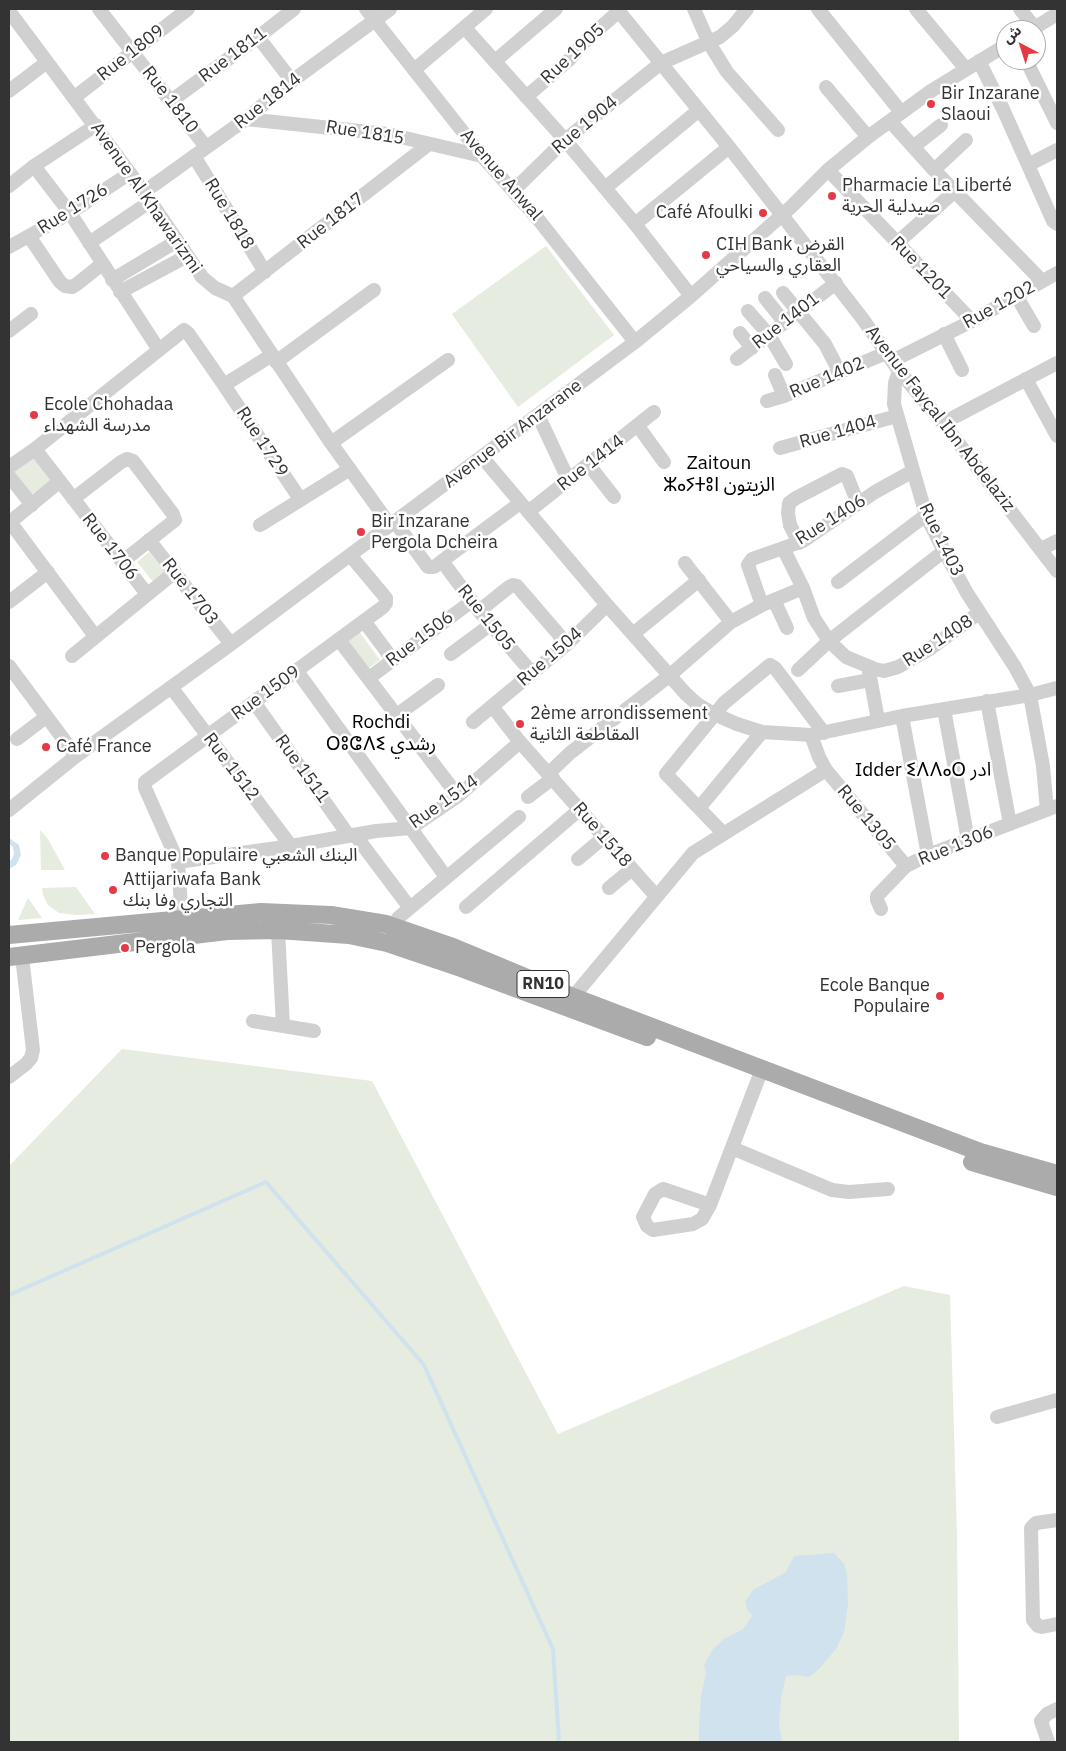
<!DOCTYPE html>
<html>
<head>
<meta charset="utf-8">
<style>
  body { margin:0 }
  #map { position:relative; width:1066px; height:1751px; overflow:hidden; background:#fff; font-family:"IBM Plex Sans","Noto Sans Arabic",sans-serif }
  canvas { display:block }
  .frame { position:absolute; inset:0; border:10px solid #333; pointer-events:none }
  .north { position:absolute; left:996px; top:20px; width:50px; height:50px; box-sizing:border-box; background:#fff; border:1px solid #adadad; border-radius:50%; rotate:320deg; font-size:14px; font-weight:700; line-height:20px; text-align:center; color:#333 }
  .north::after { content:''; display:block; margin:auto; width:18px; height:22px; background:#e63946; clip-path:polygon(50% 0,100% 100%,50% 72%,0 100%) }
</style>
</head>
<body>
<div id="map">
<canvas width="1066" height="1751"></canvas>
<div class="frame"></div>
<div class="north">ش</div>
</div>
<script>
const ctx = document.querySelector('canvas').getContext('2d');
ctx.lineJoin = 'round';
function paint(path, color) {
  ctx.fillStyle = color;
  ctx.fill(path, 'evenodd');
}
function toPath(rows) {
  const path = new Path2D();
  for (const r of rows) {
    path.moveTo(r[0], r[1]);
    for (let i = 2; i < r.length; i += 2) path.lineTo(r[i], r[i + 1]);
  }
  return path;
}
function stroke(path, color, width, dash) {
  ctx.strokeStyle = color;
  ctx.lineWidth = width;
  ctx.lineCap = dash ? 'butt' : 'round';
  ctx.setLineDash(dash || []);
  ctx.stroke(path);
}
function write(font, color, halo, rows, align = 'center') {
  ctx.font = font + ' "IBM Plex Sans","Noto Sans Arabic","Noto Sans Tifinagh",sans-serif';
  ctx.lineWidth = 5;
  ctx.setLineDash([]);
  ctx.textBaseline = 'middle';
  ctx.strokeStyle = halo;
  ctx.fillStyle = color;
  for (const [text, x, y, turn = 0] of rows) {
    ctx.save();
    ctx.translate(x, y);
    ctx.rotate((+turn || 0) * Math.PI / 180);
    ctx.textAlign = isNaN(turn) ? turn : align;
    if (halo) ctx.strokeText(text, 0, 0);
    ctx.fillText(text, 0, 0);
    ctx.restore();
  }
}
paint(toPath([
  [546,246,614,335,518,407,452,314],
  [34,456,51,480,30,496,12,471],
  [149,552,166,573,154,583,137,562],
  [358,630,380,660,366,670,344,641],
  [40,830,48,839,65,870,41,870],
  [76,887,95,914,77,915,59,913,48,905,43,895,42,888],
  [28,898,42,918,18,920],
  [122,1049,372,1081,558,1434,904,1286,950,1295,957,1535,959,1742,9,1742,9,1166]
]), '#e6ecdf');
paint(toPath([
  [9,838,19,845,21,855,16,865,9,869,9,862,12,859,14,854,13,847,9,844],
  [834,1553,844,1564,847,1575,848,1604,844,1632,836,1649,818,1670,809,1677,795,1675,786,1676,781,1698,779,1724,782,1742,699,1742,699,1727,701,1696,706,1674,704,1665,713,1649,724,1639,743,1629,753,1615,748,1611,745,1602,753,1590,786,1572,794,1556]
]), '#cfe2ee');
stroke(toPath([
  [9,1295,266,1182,424,1365,553,1649,559,1742]
]), '#cfe2ee', 4);
stroke(toPath([
  [99,9,206,147],
  [366,9,482,156,538,219,635,342],
  [617,9,729,147,862,318,899,371,943,423,1057,571],
  [694,9,709,43,727,72,778,130],
  [818,9,901,112],
  [916,9,966,69],
  [1020,9,1035,28],
  [9,11,144,192,202,277,215,288,233,296,331,443,390,525],
  [465,28,565,140,635,224,691,296],
  [1031,30,1057,14],
  [258,37,292,81],
  [1026,60,1057,123],
  [495,61,556,9],
  [979,61,1003,109,1053,221,1057,224],
  [414,70,486,9],
  [826,87,868,137],
  [9,91,47,62],
  [75,97,188,9],
  [526,97,570,59,582,44,619,11],
  [171,101,258,37,294,9],
  [246,119,388,134,482,156],
  [890,121,934,170,1042,281],
  [913,147,941,125],
  [194,156,265,272],
  [1028,165,1057,150],
  [34,166,70,213,159,350],
  [828,170,972,321],
  [934,170,966,140],
  [9,186,34,166,96,125],
  [605,188,699,110],
  [513,191,565,140,661,63,720,37,733,26,747,9],
  [144,192,246,119,292,81,390,9],
  [635,224,729,147],
  [29,236,60,282,65,286,72,287,77,284,102,264],
  [89,243,151,201],
  [897,243,955,191],
  [9,247,70,213,130,173],
  [112,280,177,241],
  [120,292,187,256],
  [783,293,825,344,840,373],
  [233,296,429,144],
  [1017,297,1034,326],
  [765,298,785,323],
  [748,311,769,335,786,364],
  [9,331,31,314],
  [740,333,752,348],
  [944,334,962,370],
  [737,359,836,283],
  [892,361,972,321,1057,273],
  [276,362,374,290],
  [899,371,895,383,894,404,926,515,944,551,967,593,1015,667,1030,695,1043,766,1047,810],
  [775,375,784,396],
  [1026,379,1057,436],
  [224,385,272,355],
  [767,401,784,396,886,353],
  [538,415,569,481],
  [943,423,1057,363],
  [638,426,664,462],
  [331,443,448,360],
  [780,448,897,416],
  [35,449,147,594],
  [482,457,607,605,685,693,697,704,714,714,737,724,762,732,811,735,902,716,1030,695,1057,688],
  [589,465,614,497],
  [9,467,35,449,184,330,188,333,224,385,300,499],
  [9,476,32,505],
  [73,499,121,462,127,459,133,461,173,514,175,520,122,562],
  [528,512,654,412],
  [10,522,95,636],
  [395,522,428,567,434,567,520,503],
  [9,523,60,481],
  [260,525,350,469],
  [149,540,231,644],
  [799,543,790,525,788,513,789,503,796,498,842,474,847,476,858,504],
  [783,548,803,588,814,618,829,641,846,657,875,669,884,671,898,667,928,650,979,613],
  [1041,549,1057,541],
  [442,561,479,611,532,673],
  [685,563,731,622],
  [838,582,926,515],
  [774,600,787,628],
  [9,602,48,572],
  [762,605,748,565,752,559,803,541,875,492,913,471],
  [479,611,509,587,513,585,517,586,567,644],
  [364,621,393,660],
  [633,634,699,580],
  [339,640,458,796],
  [451,654,490,625],
  [72,656,175,572],
  [9,666,76,756],
  [868,666,878,720],
  [798,670,829,641,944,551],
  [297,671,446,877],
  [369,678,472,601],
  [838,686,870,680],
  [171,687,291,846],
  [987,701,1010,824],
  [254,702,349,836],
  [492,706,520,742,656,896],
  [944,709,968,840],
  [397,715,438,685],
  [902,716,928,855],
  [473,722,567,644,607,605],
  [811,735,819,757,826,770,906,866],
  [17,739,46,717],
  [549,773,570,753,669,676,731,622,762,605,803,588],
  [528,797,553,778],
  [699,808,762,732],
  [9,810,76,756,231,644,635,342,691,296,791,207,828,170,868,137,931,91,1006,45],
  [723,833,666,774,724,703,770,665,775,668,824,733],
  [355,835,410,908],
  [578,859,604,837],
  [178,862,291,846,376,831,411,828,458,796,520,742],
  [609,888,632,869],
  [466,907,579,810],
  [881,909,877,900,877,896,906,866,928,855,1057,806],
  [398,918,519,817],
  [182,919,178,862,145,788,145,782,383,607,386,603,386,598,350,555],
  [278,930,283,1026],
  [573,997,693,853,826,770],
  [253,1021,314,1031],
  [9,1077,26,1064,31,1058,33,1050,23,965,24,955],
  [732,1148,832,1190,849,1192,888,1189],
  [710,1205,663,1189,655,1194,643,1217,647,1226,653,1230,693,1224,702,1219,710,1205,762,1069],
  [997,1417,1057,1400],
  [1057,1520,1036,1523,1031,1528,1033,1620,1038,1626,1042,1627,1057,1624],
  [1048,1742,1041,1721,1047,1714,1057,1709]
]), '#d0d0d0', 14);
stroke(toPath([
  [9,935,261,912,331,915,386,924,453,947,573,997,980,1152,1057,1174],
  [9,957,227,931,278,930,349,935,387,943,461,968,647,1037],
  [972,1162,1057,1187]
]), '#ababab', 18);
for (const [x, y, r, color] of [
  [931,104,5,"#e63946"],
  [832,196,5,"#e63946"],
  [763,213,5,"#e63946"],
  [706,255,5,"#e63946"],
  [34,415,5,"#e63946"],
  [361,532,5,"#e63946"],
  [520,724,5,"#e63946"],
  [46,747,5,"#e63946"],
  [105,856,5,"#e63946"],
  [113,890,5,"#e63946"],
  [125,948,5,"#e63946"],
  [940,996,5,"#e63946"]
]) {
  const dot = new Path2D();
  dot.arc(x, y, r, 0, 2 * Math.PI);
  ctx.fillStyle = color;
  ctx.fill(dot);
  stroke(dot, '#fff', 2);
}
for (const [x, y, w] of [
  [543,984,52]
]) {
  const box = new Path2D();
  box.roundRect(x - w / 2, y - 13.5, w, 27, 4);
  ctx.fillStyle = '#fff';
  ctx.fill(box);
  stroke(box, '#333', 1);
}
write('bold 16px', '#333', null, [
  ["RN10",543,984]
]);
write('18px', '#333', '#fff', [
  ["Rue 1809",131,53,-38],
  ["Rue 1905",573,54,-43],
  ["Rue 1811",233,55,-37],
  ["Rue 1810",170,100,52],
  ["Rue 1814",268,101,-38],
  ["Rue 1904",585,125,-40],
  ["Rue 1815",365,133,9],
  ["Avenue Anwal",501,175,49],
  ["Avenue Al Khawarizmi",146,198,55],
  ["Rue 1726",73,209,-32],
  ["Rue 1818",229,214,59],
  ["Rue 1817",331,221,-38],
  ["Rue 1201",921,268,46],
  ["Rue 1202",999,305,-29],
  ["Rue 1401",786,321,-38],
  ["Rue 1402",827,378,-23],
  ["Avenue Fayçal Ibn Abdelaziz",940,419,52],
  ["Rue 1404",838,432,-16],
  ["Avenue Bir Anzarane",513,434,-37],
  ["Rue 1729",262,442,57],
  ["Rue 1414",591,463,-38],
  ["Rue 1406",831,520,-32],
  ["Rue 1403",941,540,64],
  ["Rue 1706",110,547,52],
  ["Rue 1703",190,592,52],
  ["Rue 1505",486,618,51],
  ["Rue 1506",420,639,-37],
  ["Rue 1408",938,641,-33],
  ["Rue 1504",550,657,-41],
  ["Rue 1509",266,693,-36],
  ["Rue 1512",231,767,53],
  ["Rue 1511",302,769,54],
  ["Rue 1514",444,802,-35],
  ["Rue 1305",866,818,50],
  ["Rue 1518",602,835,49],
  ["Rue 1306",956,846,-22]
]);
write('18px', '#333', '#fff', [
  ["Bir Inzarane",941,94],
  ["Slaoui",941,115],
  ["Pharmacie La Liberté",842,186],
  ["صيدلية الحرية",842,207],
  ["Café Afoulki",753,213,"right"],
  ["CIH Bank القرض",716,245],
  ["العقاري والسياحي",716,266],
  ["Ecole Chohadaa",44,405],
  ["مدرسة الشهداء",44,426],
  ["Bir Inzarane",371,522],
  ["Pergola Dcheira",371,543],
  ["2ème arrondissement",530,714],
  ["المقاطعة الثانية",530,735],
  ["Café France",56,747],
  ["Banque Populaire البنك الشعبي",115,856],
  ["Attijariwafa Bank",123,880],
  ["التجاري وفا بنك",123,901],
  ["Pergola",135,948],
  ["Ecole Banque",930,986,"right"],
  ["Populaire",930,1007,"right"]
], 'left');
write('19px', '#000', '#fff', [
  ["Zaitoun",719,464],
  ["ⵣⴰⵢⵜⵓⵏ الزيتون",719,486],
  ["Rochdi",381,723],
  ["ⵔⵓⵛⴷⵉ رشدي",381,745],
  ["Idder ⵉⴷⴷⴰⵔ ادر",923,771]
]);
</script>
</body>
</html>
